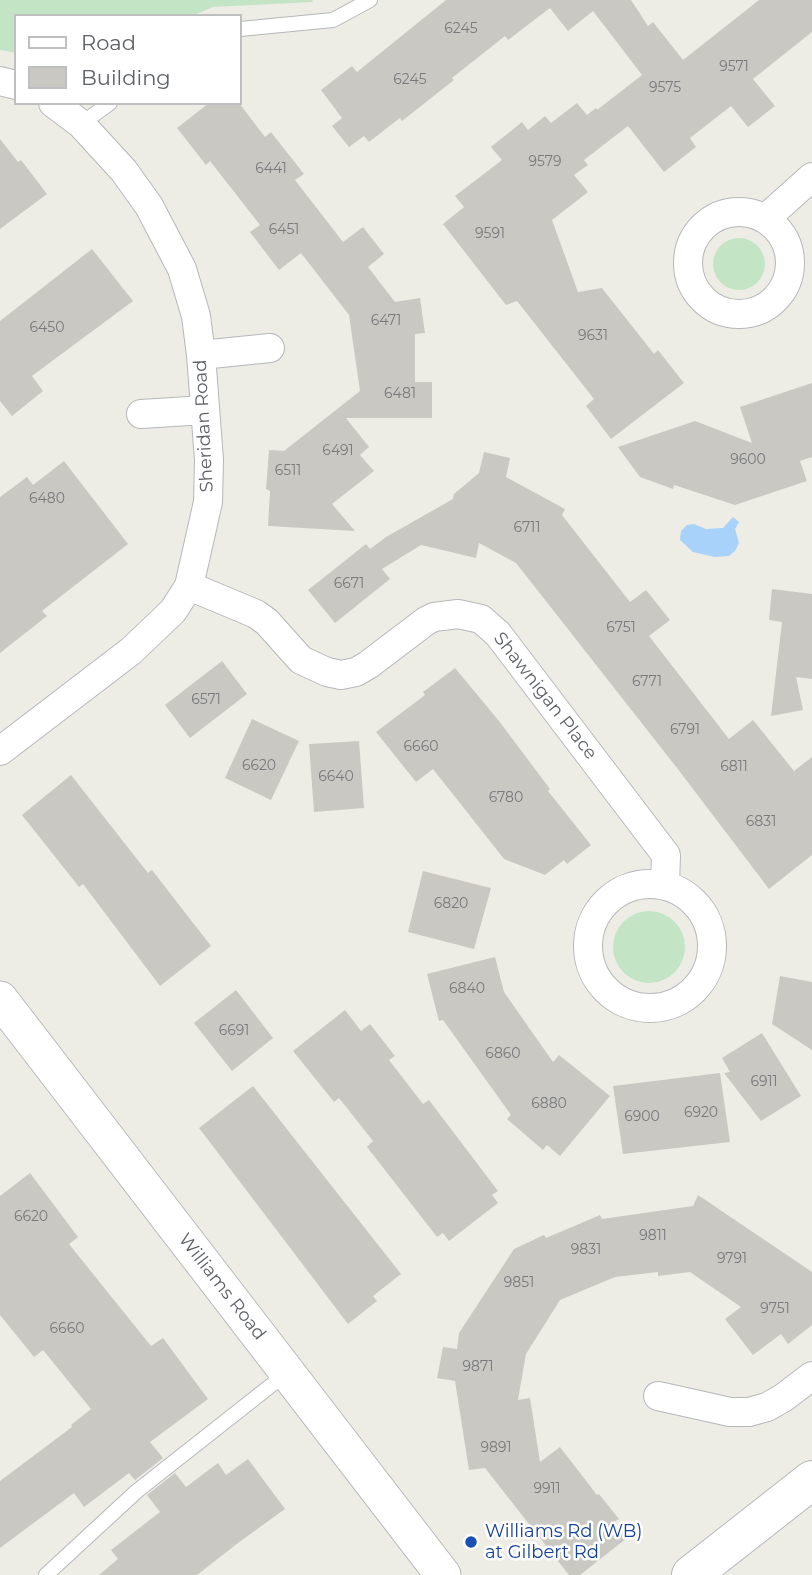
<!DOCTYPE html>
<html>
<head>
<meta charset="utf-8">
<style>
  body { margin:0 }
  #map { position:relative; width:812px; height:1575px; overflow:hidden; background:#eeede5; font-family:Montserrat,sans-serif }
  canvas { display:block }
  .legend { position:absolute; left:14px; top:14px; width:228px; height:91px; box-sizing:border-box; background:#fff; border:2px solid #bebfc1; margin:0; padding:9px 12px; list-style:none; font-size:21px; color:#5d6065 }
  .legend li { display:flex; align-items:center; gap:14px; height:35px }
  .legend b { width:35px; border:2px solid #bebfc1 }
</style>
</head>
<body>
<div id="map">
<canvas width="812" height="1575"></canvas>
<ul class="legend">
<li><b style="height:9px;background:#fff"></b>Road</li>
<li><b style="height:19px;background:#cac8c2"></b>Building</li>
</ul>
</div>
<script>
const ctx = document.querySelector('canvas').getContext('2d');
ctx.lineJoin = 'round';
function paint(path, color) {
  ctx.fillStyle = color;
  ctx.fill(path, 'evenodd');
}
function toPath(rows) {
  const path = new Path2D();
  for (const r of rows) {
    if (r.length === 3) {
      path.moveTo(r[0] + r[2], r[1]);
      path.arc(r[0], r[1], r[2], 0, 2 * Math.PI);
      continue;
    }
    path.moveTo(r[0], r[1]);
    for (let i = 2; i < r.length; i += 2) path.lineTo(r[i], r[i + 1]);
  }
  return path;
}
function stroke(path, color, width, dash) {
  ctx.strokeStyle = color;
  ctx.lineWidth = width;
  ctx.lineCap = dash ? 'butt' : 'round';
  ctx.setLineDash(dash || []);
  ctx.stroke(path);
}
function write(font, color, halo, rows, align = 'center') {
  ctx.font = font + ' Montserrat,sans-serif';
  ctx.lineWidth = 5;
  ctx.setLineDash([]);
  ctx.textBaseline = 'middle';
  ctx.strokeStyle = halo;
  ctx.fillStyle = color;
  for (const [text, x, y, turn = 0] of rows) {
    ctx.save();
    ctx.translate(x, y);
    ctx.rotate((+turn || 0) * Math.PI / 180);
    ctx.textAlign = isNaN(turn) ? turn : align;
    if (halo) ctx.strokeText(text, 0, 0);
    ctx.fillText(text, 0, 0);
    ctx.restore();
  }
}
paint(toPath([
  [0,0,312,0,313,2,213,7,192,16,16,16,16,53,0,50],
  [739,264,26],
  [649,947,36]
]), '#c3e5c5');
paint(toPath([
  [733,517,739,522,735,529,739,543,735,551,729,556,715,557,693,552,680,540,681,531,687,525,694,524,706,529,723,528]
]), '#a9d2fb');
paint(toPath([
  [446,0,631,0,648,26,653,22,683,60,759,0,812,0,812,32,753,79,775,106,748,127,731,106,690,138,696,147,664,172,628,126,584,160,588,165,574,175,588,192,552,220,578,292,602,288,654,354,658,350,684,383,611,439,586,406,594,399,517,301,506,305,443,224,464,207,455,196,502,160,491,147,522,122,528,130,545,116,551,123,577,103,587,115,596,108,597,110,642,75,593,11,568,31,550,8,508,40,505,36,452,78,454,80,402,121,400,118,369,142,364,136,349,147,332,126,342,118,321,90,352,66,357,72],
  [209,103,239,103,265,137,271,132,304,174,295,180,343,242,363,227,384,254,368,267,395,302,420,298,425,333,415,334,415,382,432,382,432,418,346,418,369,447,360,455,374,471,332,504,355,531,268,526,270,491,266,489,269,450,284,451,360,391,349,315,301,253,279,270,250,232,260,225,210,161,206,165,177,128],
  [0,139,18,162,21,160,47,194,0,229],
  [92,249,133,301,32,376,43,391,12,416,0,401,0,321],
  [812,383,812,457,800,461,807,481,735,505,674,485,673,489,640,477,618,447,695,421,752,443,740,407],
  [484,452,510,458,506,477,565,509,562,515,630,602,646,590,670,620,649,636,729,739,753,720,794,771,812,757,812,855,769,889,677,768,516,563,479,543,476,558,421,545,382,569,390,579,335,623,308,590,366,544,370,549,386,537,453,499,454,494,479,473],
  [64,461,128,544,42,611,47,616,0,653,0,497,27,477,33,485],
  [772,589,812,594,812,679,796,677,803,710,771,716,782,622,769,620],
  [222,661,247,694,190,738,165,705],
  [455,668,499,721,550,789,548,791,591,845,567,864,564,860,545,875,504,859,433,769,416,782,376,732,425,695,423,692],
  [252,719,299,741,271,800,225,778],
  [359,741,364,808,314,812,309,744],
  [71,775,148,873,152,870,211,946,160,986,83,884,79,887,22,815],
  [423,871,491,888,474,949,408,932],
  [495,957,504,992,553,1062,559,1055,610,1096,560,1156,547,1145,543,1150,507,1119,511,1115,443,1020,439,1021,427,974],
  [780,976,812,982,812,1050,772,1024],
  [236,990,273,1038,232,1071,194,1023],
  [345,1010,361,1031,370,1024,395,1056,389,1060,423,1104,429,1100,498,1191,492,1195,498,1203,449,1241,443,1233,437,1237,367,1147,373,1141,339,1098,334,1102,293,1051],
  [762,1033,801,1096,761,1121,724,1073,730,1072,722,1058],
  [720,1073,730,1142,623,1154,613,1086],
  [253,1086,401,1274,373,1296,377,1301,348,1324,199,1128],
  [30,1173,78,1237,69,1244,151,1346,163,1338,208,1399,150,1442,163,1458,135,1480,129,1473,84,1507,74,1493,0,1548,0,1481,72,1427,71,1425,91,1409,43,1350,34,1357,0,1315,0,1196],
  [698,1195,812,1272,812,1325,788,1344,781,1334,753,1355,725,1319,741,1307,690,1272,658,1276,658,1272,615,1277,560,1300,526,1354,518,1400,530,1398,540,1462,560,1447,597,1495,599,1494,619,1519,614,1522,627,1538,580,1575,569,1575,485,1468,469,1470,455,1381,437,1378,443,1347,457,1349,459,1333,514,1249,544,1235,546,1238,600,1215,602,1219,693,1206],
  [248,1459,285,1509,238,1543,197,1575,99,1575,118,1559,111,1550,160,1512,147,1495,175,1473,186,1487,218,1463,226,1475]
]), '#cac8c2');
const service = toPath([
  [240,29,333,20,370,0],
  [81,124,110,103],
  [46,1575,137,1491,288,1372]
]);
const minor = toPath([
  [0,81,16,85],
  [739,263,51],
  [765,219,812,177],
  [201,355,270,348],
  [141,414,205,410],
  [189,586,256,614,267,622,301,660,327,672,341,675,356,672,368,665,426,621,434,617,458,614,481,619,498,634,666,855,665,885],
  [0,751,131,651,173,611,189,586,208,502,209,460,201,355,196,316,182,269,149,206,124,171,81,124,53,103],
  [650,946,62],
  [658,1396,730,1412,749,1412,767,1407,783,1398,812,1376]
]);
const tertiary = toPath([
  [0,999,443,1575]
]);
const secondary = toPath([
  [691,1575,812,1480]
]);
stroke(service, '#b5b7bb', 16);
stroke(minor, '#b5b7bb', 30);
stroke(tertiary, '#b5b7bb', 37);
stroke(secondary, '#b4b7bc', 40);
stroke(service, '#fff', 14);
stroke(minor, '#fff', 28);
stroke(tertiary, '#fff', 35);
stroke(secondary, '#fff', 38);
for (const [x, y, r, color] of [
  [471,1542,7,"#1a4fb4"]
]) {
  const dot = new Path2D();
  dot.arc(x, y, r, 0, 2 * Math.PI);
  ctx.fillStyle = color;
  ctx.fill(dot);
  stroke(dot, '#fff', 2.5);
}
write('14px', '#787a7c', null, [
  ["6245",461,29],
  ["9571",734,67],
  ["6245",410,80],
  ["9575",665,88],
  ["9579",545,162],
  ["6441",271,169],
  ["6451",284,230],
  ["9591",490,234],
  ["6471",386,321],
  ["6450",47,328],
  ["9631",593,336],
  ["6481",400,394],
  ["6491",338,451],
  ["9600",748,460],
  ["6511",288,471],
  ["6480",47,499],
  ["6711",527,528],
  ["6671",349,584],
  ["6751",621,628],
  ["6771",647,682],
  ["6571",206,700],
  ["6791",685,730],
  ["6660",421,747],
  ["6620",259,766],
  ["6811",734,767],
  ["6640",336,777],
  ["6780",506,798],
  ["6831",761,822],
  ["6820",451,904],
  ["6840",467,989],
  ["6691",234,1031],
  ["6860",503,1054],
  ["6911",764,1082],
  ["6880",549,1104],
  ["6920",701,1113],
  ["6900",642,1117],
  ["6620",31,1217],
  ["9811",653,1236],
  ["9831",586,1250],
  ["9791",732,1259],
  ["9851",519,1283],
  ["9751",775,1309],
  ["6660",67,1329],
  ["9871",478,1367],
  ["9891",496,1448],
  ["9911",547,1489]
]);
write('18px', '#5d6065', '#fff', [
  ["Sheridan Road",204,426,-93],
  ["Shawnigan Place",545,696,52],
  ["Williams Road",222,1287,52]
]);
write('18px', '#164399', '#fff', [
  ["Williams Rd (WB)",485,1532],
  ["at Gilbert Rd",485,1553]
], 'left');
</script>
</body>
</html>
